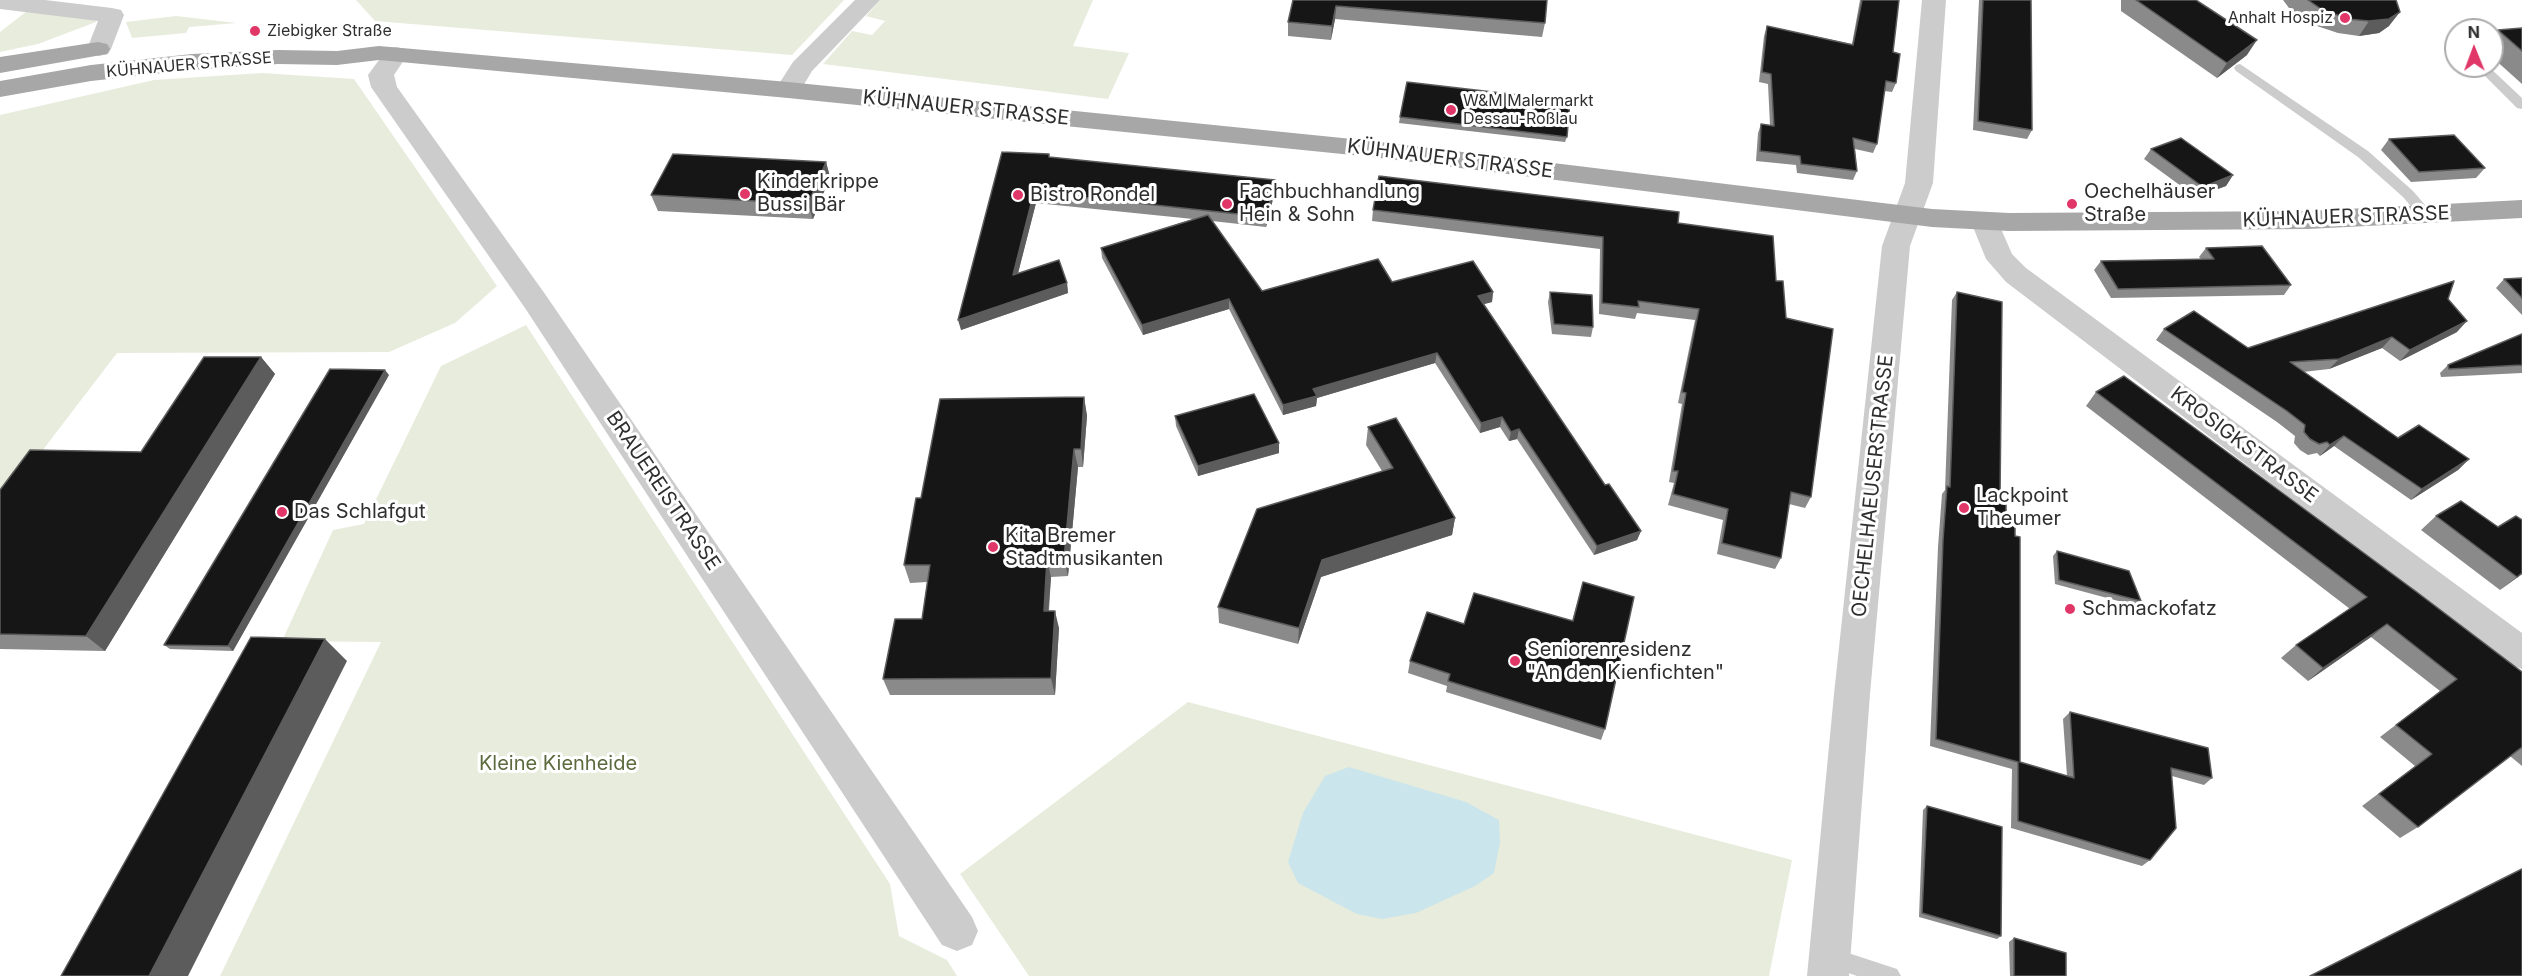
<!DOCTYPE html>
<html>
<head>
<meta charset="utf-8">
<style>
  body { margin:0 }
  #map { position:relative; width:2522px; height:976px; overflow:hidden; background:#fff; font-family:Inter,sans-serif }
  canvas { display:block }
  .north { position:absolute; left:2444px; top:18px; width:60px; height:60px; box-sizing:border-box; background:#fff; border:2px solid #acacac; border-radius:50%; rotate:359deg; font-size:16px; font-weight:700; line-height:24px; text-align:center; color:#2f2f2f }
  .north::after { content:''; display:block; margin:auto; width:21px; height:27px; background:#e03768; clip-path:polygon(50% 0,100% 100%,50% 72%,0 100%) }
</style>
</head>
<body>
<div id="map">
<canvas width="2522" height="976"></canvas>
<div class="north">N</div>
</div>
<script>
const ctx = document.querySelector('canvas').getContext('2d');
ctx.lineJoin = 'round';
function paint(path, color) {
  ctx.fillStyle = color;
  ctx.fill(path, 'evenodd');
}
function toPath(rows) {
  const path = new Path2D();
  for (const r of rows) {
    path.moveTo(r[0], r[1]);
    for (let i = 2; i < r.length; i += 2) path.lineTo(r[i], r[i + 1]);
  }
  return path;
}
function stroke(path, color, width, dash) {
  ctx.strokeStyle = color;
  ctx.lineWidth = width;
  ctx.lineCap = dash ? 'butt' : 'round';
  ctx.setLineDash(dash || []);
  ctx.stroke(path);
}
function write(font, color, halo, rows, align = 'center') {
  ctx.font = font + ' Inter,sans-serif';
  ctx.lineWidth = 6;
  ctx.setLineDash([]);
  ctx.textBaseline = 'middle';
  ctx.strokeStyle = halo;
  ctx.fillStyle = color;
  for (const [text, x, y, turn = 0] of rows) {
    ctx.save();
    ctx.translate(x, y);
    ctx.rotate((+turn || 0) * Math.PI / 180);
    ctx.textAlign = isNaN(turn) ? turn : align;
    if (halo) ctx.strokeText(text, 0, 0);
    ctx.fillText(text, 0, 0);
    ctx.restore();
  }
}
paint(toPath([
  [356,0,844,0,792,55,375,21],
  [880,0,1093,0,1073,46,1129,53,1108,99,823,64,852,31,872,35,885,21,866,16],
  [27,11,94,18,96,22,38,44,0,52,0,32],
  [176,16,237,23,189,27,186,33,132,38,126,22],
  [262,73,354,79,497,286,455,323,389,352,117,353,0,506,0,115,154,80],
  [526,325,890,884,899,936,947,960,957,976,220,976,381,642,282,641,333,530,364,524,441,366],
  [1188,702,1792,860,1769,976,1029,976,960,874]
]), '#e8ecdd');
paint(toPath([
  [1349,767,1466,802,1499,820,1500,842,1494,873,1475,886,1416,913,1382,919,1357,914,1298,883,1288,862,1303,813,1325,776]
]), '#cae5eb');
paint(toPath([
  [2450,37,2456,37,2456,46,2450,43,2448,40,2450,37],
  [2240,64,2368,151,2413,191,2432,213,2434,216,2432,219,2422,219,2403,197,2358,157,2236,71,2234,68,2236,65,2240,64],
  [2475,66,2488,66,2522,98,2522,109,2517,108,2475,66],
  [1830,947,1897,969,1901,976,1857,976,1823,964,1820,957,1823,950,1830,947]
]), '#ccc');
paint(toPath([
  [0,0,45,0,112,8,121,10,124,15,111,49,108,54,99,56,90,54,87,49,98,21,0,9,0,0],
  [855,0,880,0,812,71,797,96,788,98,779,96,775,90,793,62,855,0],
  [1922,0,1946,0,1933,183,1910,246,1870,694,1849,976,1807,976,1834,694,1882,246,1905,183,1922,0],
  [396,47,405,49,408,54,394,75,397,87,545,294,972,917,978,931,972,945,957,951,942,945,525,308,371,87,368,75,387,49,396,47],
  [1985,213,1995,215,2012,254,2026,268,2522,633,2522,669,2509,664,2006,282,1986,259,1971,222,1975,215,1985,213]
]), '#ccc');
paint(toPath([
  [98,42,107,44,110,49,107,54,0,73,0,57,98,42],
  [379,46,788,82,1372,141,1932,209,2009,213,2308,211,2522,200,2522,218,2308,229,2009,231,1932,227,1372,157,788,98,379,60,337,65,278,64,192,70,91,81,0,97,0,81,91,65,192,54,278,50,337,51,379,46]
]), '#a7a7a7');
paint(toPath([
  [1293,0,1545,23,1542,37,1335,19,1331,40,1288,36,1288,22],
  [1860,0,1899,0,1893,52,1896,83,1892,92,1884,91,1877,144,1873,153,1855,149,1857,171,1853,180,1797,173,1796,165,1756,161,1758,133,1761,124,1770,125,1768,84,1759,82,1764,36,1767,26,1852,44],
  [1979,0,2031,0,2032,130,2027,139,1973,130],
  [2121,0,2196,0,2247,55,2217,78,2121,11],
  [2283,0,2396,0,2389,26,2379,33,2359,36,2338,33,2311,24,2289,8],
  [2522,28,2522,84,2492,57,2492,38,2498,30],
  [1400,117,1567,137,1565,142,1399,123],
  [2389,139,2485,168,2476,178,2411,182,2381,150],
  [2151,149,2233,175,2226,186,2196,197,2144,159],
  [1050,157,1275,180,1275,191,1266,227,1212,221,1262,291,1392,282,1493,292,1492,302,1484,304,1605,485,1641,531,1637,540,1594,555,1517,439,1509,441,1500,427,1480,433,1435,363,1317,398,1316,406,1283,415,1229,309,1143,335,1102,258,1101,248,1193,219,1036,203,1018,273,1067,283,1068,293,961,330],
  [826,162,830,177,813,219,658,211,651,195],
  [1373,210,1678,223,1776,281,1786,318,1811,497,1805,508,1789,504,1781,558,1775,569,1717,554,1723,520,1668,505,1674,483,1669,482,1682,404,1678,403,1695,320,1637,313,1635,319,1599,314,1600,249,1372,221],
  [2206,248,2291,285,2284,295,2111,298,2094,270,2101,261,2201,259,2199,257],
  [2522,278,2522,315,2496,288,2504,279],
  [1550,292,1593,327,1591,337,1552,334,1548,302],
  [1957,292,2000,499,2015,536,2020,762,2067,776,2063,719,2070,712,2212,778,2204,785,2172,776,2150,860,2142,866,2011,828,2012,769,1930,746,1938,547,1942,494,1945,490,1952,300],
  [2448,299,2457,332,2400,361,2382,348,2329,369,2303,372,2398,438,2469,459,2458,470,2411,500,2334,446,2320,456,2317,453,2308,455,2300,450,2294,443,2295,436,2277,422,2156,340,2164,329,2248,348],
  [2522,334,2522,373,2441,377,2440,373,2448,365],
  [261,357,275,374,105,651,0,649,0,490,141,452],
  [389,375,233,651,170,649,164,645],
  [2096,392,2522,672,2522,766,2510,756,2418,827,2400,838,2362,806,2415,766,2380,737,2440,691,2371,637,2308,681,2281,658,2296,645,2350,609,2086,406],
  [1084,397,1087,416,1083,467,1078,467,1068,576,1051,577,1049,611,1059,628,1055,695,890,695,883,679,922,619,927,582,910,583,904,565],
  [1175,416,1279,453,1198,476,1176,426],
  [1368,427,1455,518,1452,535,1321,577,1298,644,1219,623,1218,607,1382,471,1366,445],
  [2436,516,2498,527,2522,574,2500,590,2421,530],
  [2057,551,2141,601,2137,606,2055,584,2053,556],
  [1583,582,1605,729,1601,740,1446,692,1447,686,1408,673,1410,661,1464,624,1572,621],
  [1927,806,2001,936,1997,939,1919,917,1923,810],
  [2014,938,2066,976,2010,976,2009,942]
]), '#8a8a8a');
paint(toPath([
  [1336,6,1335,19,1331,40,1332,26],
  [2400,12,2389,26,2379,33,2359,36,2369,21],
  [2257,40,2247,55,2217,78,2227,63],
  [826,162,830,177,813,219,808,204],
  [2233,175,2226,186,2196,197,2203,187],
  [1275,180,1275,191,1266,227,1266,217],
  [1034,192,1036,203,1015,285,1013,275],
  [1067,283,1068,293,961,330,958,320],
  [1493,292,1492,302,1477,306,1478,296],
  [1229,299,1229,309,1143,335,1142,325],
  [2467,321,2457,332,2400,361,2410,350],
  [2392,337,2382,348,2329,369,2339,359],
  [1437,353,1435,363,1317,398,1316,406,1283,415,1283,405,1313,389],
  [261,357,275,374,105,651,86,636],
  [385,370,389,375,233,651,228,646],
  [1084,397,1087,416,1083,467,1081,449],
  [1502,417,1500,427,1480,433,1481,423],
  [1519,429,1517,439,1509,441,1511,432],
  [2344,436,2334,446,2320,456,2330,445],
  [1279,443,1279,453,1198,476,1198,466],
  [1074,449,1078,467,1068,576,1064,559],
  [2469,459,2458,470,2411,500,2422,489],
  [1455,518,1452,535,1321,577,1298,644,1299,628,1322,560],
  [1641,531,1637,540,1594,555,1597,546],
  [1047,559,1051,577,1047,628,1044,611],
  [2522,573,2522,574,2500,590],
  [1055,611,1059,628,1055,695,1051,678],
  [2387,624,2371,637,2308,681,2323,668],
  [325,639,347,661,188,976,149,976]
]), '#5c5c5c');
const building = toPath([
  [1293,0,1547,0,1545,23,1336,6,1332,26,1288,22,1293,0],
  [1862,0,1899,0,1893,52,1900,54,1896,83,1886,81,1877,144,1853,138,1857,171,1801,164,1800,156,1760,151,1761,124,1774,126,1771,74,1762,72,1767,26,1853,45,1862,0],
  [1983,0,2031,0,2032,130,1978,121,1983,0],
  [2136,0,2196,0,2257,40,2227,63,2136,0],
  [2308,0,2396,0,2400,12,2389,19,2369,21,2348,19,2321,9,2308,0],
  [2522,28,2522,51,2498,30,2522,28],
  [1407,82,1570,101,1567,137,1400,117,1407,82],
  [2454,135,2485,168,2419,172,2389,139,2454,135],
  [2181,138,2233,175,2203,187,2151,149,2181,138],
  [1002,152,1049,154,1049,157,1275,180,1266,217,1034,192,1013,275,1059,260,1067,283,958,320,1002,152],
  [673,154,826,162,808,204,651,195,673,154],
  [1379,176,1679,212,1678,223,1773,236,1776,281,1783,281,1786,318,1833,329,1811,497,1791,492,1781,558,1722,543,1728,509,1673,494,1678,471,1673,471,1686,393,1682,392,1699,309,1638,301,1639,307,1602,303,1603,237,1373,210,1379,176],
  [1208,215,1262,291,1378,259,1392,282,1473,261,1493,292,1478,296,1605,485,1609,484,1641,531,1597,546,1519,429,1511,432,1502,417,1481,423,1437,353,1313,389,1317,396,1283,405,1229,299,1142,325,1101,248,1208,215],
  [2262,246,2291,285,2118,289,2101,261,2214,259,2206,248,2262,246],
  [2522,278,2522,298,2504,279,2522,278],
  [2454,281,2448,299,2467,321,2410,350,2392,337,2339,359,2290,362,2398,438,2419,425,2469,459,2422,489,2344,436,2330,445,2327,442,2319,444,2310,439,2304,432,2305,425,2287,411,2164,329,2194,311,2248,348,2454,281],
  [1550,292,1592,295,1593,327,1554,324,1550,292],
  [1957,292,2002,302,2000,499,2006,500,2006,513,2015,516,2015,536,2020,537,2020,762,2074,778,2070,712,2208,748,2212,778,2171,768,2176,828,2150,860,2018,821,2018,762,1936,739,1943,540,1947,486,1950,487,1957,292],
  [2522,334,2522,365,2449,369,2448,365,2522,334],
  [204,357,261,357,86,636,0,634,0,490,30,450,141,452,204,357],
  [330,369,385,370,228,646,164,645,330,369],
  [2124,376,2418,593,2522,672,2522,747,2418,827,2379,794,2432,754,2396,725,2457,679,2387,624,2323,668,2296,645,2367,597,2096,392,2124,376],
  [1254,394,1279,443,1198,466,1175,416,1254,394],
  [1084,397,1081,449,1074,449,1064,559,1047,559,1044,611,1055,611,1051,678,883,679,895,619,922,619,930,565,904,565,916,498,921,498,940,399,1084,397],
  [1396,418,1455,518,1322,560,1299,628,1218,607,1257,509,1393,468,1368,427,1396,418],
  [2461,501,2498,527,2516,516,2522,520,2522,573,2517,577,2436,516,2461,501],
  [2057,551,2129,571,2141,601,2059,580,2057,551],
  [1583,582,1634,597,1605,729,1448,681,1450,674,1410,661,1427,612,1464,624,1474,593,1573,621,1583,582],
  [251,637,325,639,149,976,61,976,251,637],
  [1927,806,2002,827,2001,936,1922,913,1927,806],
  [2522,869,2522,976,2310,976,2508,876,2522,869],
  [2014,938,2066,953,2066,976,2014,976,2014,938]
]);
paint(building, '#161616');
stroke(building, '#5c5c5c', 1.5);
for (const [x, y, r, color] of [
  [2345,18,6,"#e03768"],
  [255,31,6,"#e03768"],
  [1451,110,6,"#e03768"],
  [745,194,6,"#e03768"],
  [1018,195,6,"#e03768"],
  [1227,204,6,"#e03768"],
  [2072,204,6,"#e03768"],
  [1964,508,6,"#e03768"],
  [282,512,6,"#e03768"],
  [993,547,6,"#e03768"],
  [2070,609,6,"#e03768"],
  [1515,661,6,"#e03768"]
]) {
  const dot = new Path2D();
  dot.arc(x, y, r, 0, 2 * Math.PI);
  ctx.fillStyle = color;
  ctx.fill(dot);
  stroke(dot, '#fff', 2);
}
write('16px', '#2f2f2f', '#fff', [
  ["Anhalt Hospiz",2333,18,"right"],
  ["Ziebigker Straße",267,31],
  ["W&M Malermarkt",1463,101],
  ["Dessau-Roßlau",1463,119]
], 'left');
write('16px', '#2f2f2f', '#fff', [
  ["KÜHNAUER STRASSE",189,65,-5]
]);
write('20px', '#2f2f2f', '#fff', [
  ["KÜHNAUER STRASSE",966,108,6],
  ["KÜHNAUER STRASSE",1450,159,7],
  ["KÜHNAUER STRASSE",2346,217,-2],
  ["KROSIGKSTRASSE",2244,445,37],
  ["OECHELHAEUSERSTRASSE",1873,486,-84],
  ["BRAUEREISTRASSE",663,491,56]
]);
write('20px', '#2f2f2f', '#fff', [
  ["Kinderkrippe",757,182],
  ["Bussi Bär",757,205],
  ["Fachbuchhandlung",1239,192],
  ["Hein & Sohn",1239,215],
  ["Oechelhäuser",2084,192],
  ["Straße",2084,215],
  ["Bistro Rondel",1030,195],
  ["Lackpoint",1976,496],
  ["Theumer",1976,519],
  ["Das Schlafgut",294,512],
  ["Kita Bremer",1005,536],
  ["Stadtmusikanten",1005,559],
  ["Schmackofatz",2082,609],
  ["Seniorenresidenz",1527,650],
  ["\"An den Kienfichten\"",1527,673]
], 'left');
write('20px', '#5c6a3e', '#fff', [
  ["Kleine Kienheide",558,764]
]);
</script>
</body>
</html>
